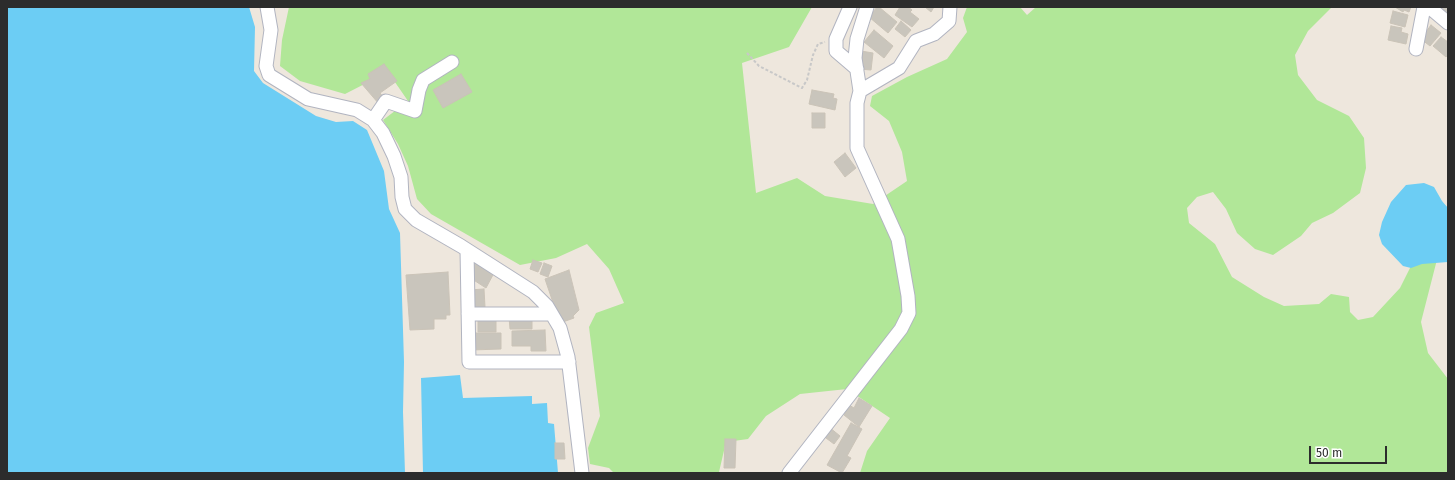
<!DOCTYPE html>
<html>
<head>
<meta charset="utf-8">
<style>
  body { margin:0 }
  #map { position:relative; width:1455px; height:480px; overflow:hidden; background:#eee7dd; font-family:"Fira Sans",sans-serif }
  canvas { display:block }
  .frame { position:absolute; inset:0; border:8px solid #2c2c2c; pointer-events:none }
  .scale { position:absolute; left:1309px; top:446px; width:78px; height:18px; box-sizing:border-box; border:2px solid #2c2c2c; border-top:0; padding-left:5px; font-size:12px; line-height:14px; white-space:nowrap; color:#2c2c2c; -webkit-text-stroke:3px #fff; paint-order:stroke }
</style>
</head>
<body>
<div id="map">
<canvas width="1455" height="480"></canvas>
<div class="frame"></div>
<div class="scale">50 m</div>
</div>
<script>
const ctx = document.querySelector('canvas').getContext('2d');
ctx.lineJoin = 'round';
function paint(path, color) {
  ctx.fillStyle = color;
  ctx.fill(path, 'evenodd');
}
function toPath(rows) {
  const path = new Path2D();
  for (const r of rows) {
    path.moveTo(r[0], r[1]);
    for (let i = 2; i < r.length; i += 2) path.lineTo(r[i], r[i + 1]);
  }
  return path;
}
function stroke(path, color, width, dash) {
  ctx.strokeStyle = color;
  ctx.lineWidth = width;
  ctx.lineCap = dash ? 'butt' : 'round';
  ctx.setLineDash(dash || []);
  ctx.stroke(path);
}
paint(toPath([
  [289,7,812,7,789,47,742,63,756,193,797,178,825,196,873,204,907,181,902,152,889,121,870,106,872,96,907,77,947,59,967,32,963,18,967,7,1020,7,1027,15,1036,7,1332,7,1308,31,1295,55,1298,75,1317,100,1349,116,1364,138,1366,168,1360,193,1333,213,1312,223,1301,236,1273,255,1255,249,1237,233,1226,209,1213,192,1197,197,1187,208,1189,223,1215,244,1232,277,1264,297,1284,306,1319,304,1331,294,1349,297,1350,312,1358,320,1373,317,1400,288,1415,258,1441,244,1421,322,1428,353,1448,379,1448,473,860,473,867,451,890,418,847,389,800,394,766,416,748,439,726,442,719,472,614,473,609,468,590,464,588,448,600,416,589,327,596,313,624,303,609,269,587,244,556,258,520,265,431,214,417,199,408,166,398,144,383,120,408,101,388,72,345,94,300,81,280,66,282,40]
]), '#b1e798');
paint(toPath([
  [7,7,249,7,255,27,254,71,263,83,316,116,336,122,353,121,367,130,384,171,389,209,400,233,404,362,403,412,405,473,7,473],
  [1424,183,1434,187,1442,201,1448,208,1448,262,1422,264,1411,268,1403,266,1382,244,1379,235,1382,222,1391,202,1406,185],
  [460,375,463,398,532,396,532,404,547,403,548,423,554,424,558,473,423,473,421,378]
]), '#6ccdf4');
const building = toPath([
  [877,7,879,7,897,22,888,33,869,17,877,7],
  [900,7,908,7,912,10,910,12,919,19,912,27,895,15,900,7],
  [925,7,934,7,931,12,925,7],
  [1395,7,1411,7,1409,12,1404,10,1403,12,1395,7],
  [1437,7,1448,7,1448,20,1437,7],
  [1393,11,1408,15,1405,27,1390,23,1393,11],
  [901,21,911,30,905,37,895,29,901,21],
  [1431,25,1441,33,1430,46,1421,39,1431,25],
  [1391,26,1402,28,1401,32,1408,34,1406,44,1388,40,1391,26],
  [874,30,893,46,884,58,864,42,874,30],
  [1441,37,1448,42,1448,55,1446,57,1433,46,1441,37],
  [861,51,873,53,871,70,859,69,861,51],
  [384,64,397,81,380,93,384,98,379,104,361,83,370,79,368,74,384,64],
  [461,74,472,92,443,108,433,90,461,74],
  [812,90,834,94,833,98,837,99,835,110,809,104,812,90],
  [812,113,825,113,825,128,812,128,812,113],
  [845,153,856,168,845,177,834,162,845,153],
  [470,257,495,271,486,288,469,277,470,257],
  [533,260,542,263,538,272,530,269,533,260],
  [544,263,552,266,548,277,540,274,544,263],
  [569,270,579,310,573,316,574,318,560,323,545,279,569,270],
  [448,272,450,315,446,315,446,319,434,319,434,329,410,330,406,275,448,272],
  [484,289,485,307,470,308,469,290,484,289],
  [478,316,496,316,496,332,478,332,478,316],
  [532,316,532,329,510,329,509,317,532,316],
  [545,330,546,351,531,351,531,346,512,346,512,331,545,330],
  [470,333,501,333,501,349,471,350,470,333],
  [859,398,872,406,859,427,844,415,849,405,854,408,859,398],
  [851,423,862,429,847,456,851,458,842,473,827,465,851,423],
  [829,427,840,436,834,444,822,435,829,427],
  [725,439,736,439,735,468,724,468,725,439],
  [555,443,564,443,565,459,555,459,555,443]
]);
paint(building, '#c9c5bc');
stroke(building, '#cac3b7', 1);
const minor = toPath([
  [267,7,271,30,266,66,269,75,308,99,357,110,373,120,383,133,394,156,401,177,402,197,405,209,416,220,461,246,533,292,547,306,560,328,568,357,582,473],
  [850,7,836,39,836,51,857,69],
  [1429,7,1448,23],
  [1416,49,1424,7],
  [860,91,899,68,916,41,934,34,949,21,950,7],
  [373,120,386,101,415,111,419,90,423,80,452,62],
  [467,250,469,362,569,362],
  [468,314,551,314],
  [789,473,901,329,909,313,908,296,898,239,857,148,857,103,860,91,855,58,857,39,867,7]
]);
stroke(minor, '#b1b4c0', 15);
stroke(toPath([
  [747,53,759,66,802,88,807,80,813,55,818,44,825,42]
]), '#c8c8c8', 2, [3, 2]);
stroke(minor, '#fff', 13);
</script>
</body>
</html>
